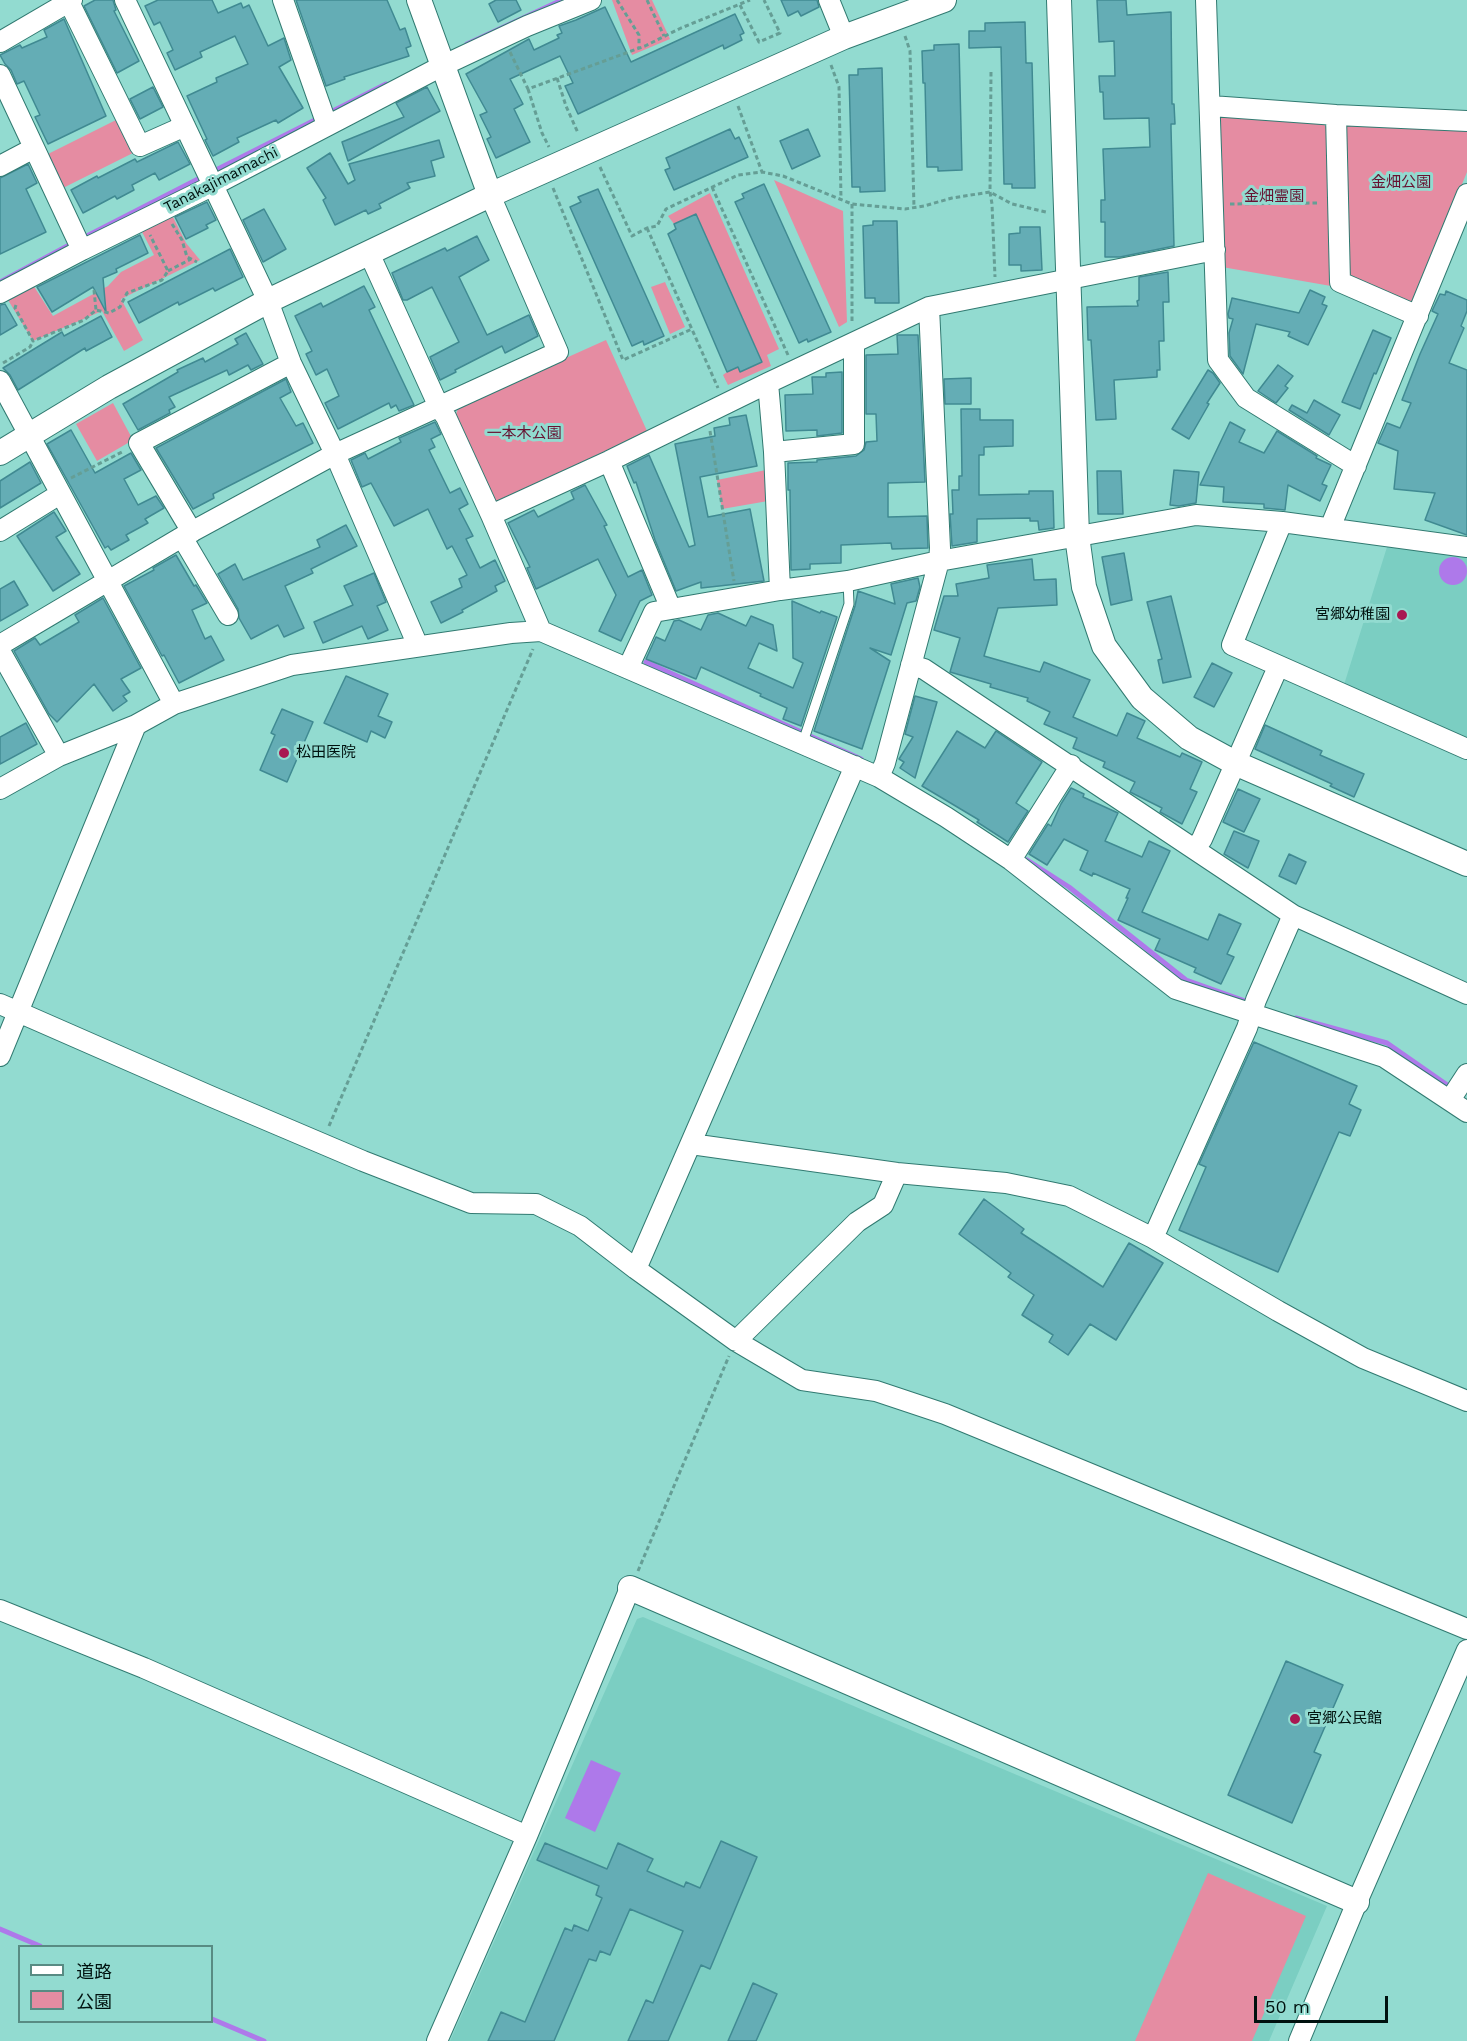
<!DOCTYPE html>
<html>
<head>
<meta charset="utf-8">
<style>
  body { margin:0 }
  #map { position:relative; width:1467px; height:2041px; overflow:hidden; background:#92dbd0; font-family:"Work Sans","Noto Sans JP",sans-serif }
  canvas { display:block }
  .legend { position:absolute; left:18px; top:1945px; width:195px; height:78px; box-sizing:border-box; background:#92dbd0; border:2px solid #588b83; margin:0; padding:8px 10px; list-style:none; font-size:18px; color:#00120f }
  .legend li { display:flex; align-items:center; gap:12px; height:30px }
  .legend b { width:30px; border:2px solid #588b83 }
  .scale { position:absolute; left:1254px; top:1996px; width:134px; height:27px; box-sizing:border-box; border:3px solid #00120f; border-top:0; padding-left:8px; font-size:18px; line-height:21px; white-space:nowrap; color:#00120f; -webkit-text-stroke:4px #92dbd0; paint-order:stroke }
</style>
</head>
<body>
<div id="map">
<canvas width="1467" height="2041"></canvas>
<ul class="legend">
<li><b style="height:8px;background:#fff"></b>道路</li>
<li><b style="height:16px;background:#e58ca2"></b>公園</li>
</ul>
<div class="scale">50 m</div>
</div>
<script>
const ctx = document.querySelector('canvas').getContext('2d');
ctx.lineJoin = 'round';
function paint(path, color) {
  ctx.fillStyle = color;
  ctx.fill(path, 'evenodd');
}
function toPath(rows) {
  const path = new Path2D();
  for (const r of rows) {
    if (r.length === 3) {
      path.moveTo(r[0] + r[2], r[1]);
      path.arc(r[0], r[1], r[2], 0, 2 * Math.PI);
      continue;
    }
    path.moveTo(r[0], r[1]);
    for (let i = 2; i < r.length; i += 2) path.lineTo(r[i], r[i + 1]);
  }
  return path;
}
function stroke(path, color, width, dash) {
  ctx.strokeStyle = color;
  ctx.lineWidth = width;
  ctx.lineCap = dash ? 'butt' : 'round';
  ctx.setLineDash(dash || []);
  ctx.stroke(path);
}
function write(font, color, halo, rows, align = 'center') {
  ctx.font = font + ' "Work Sans","Noto Sans JP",sans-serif';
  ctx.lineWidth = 6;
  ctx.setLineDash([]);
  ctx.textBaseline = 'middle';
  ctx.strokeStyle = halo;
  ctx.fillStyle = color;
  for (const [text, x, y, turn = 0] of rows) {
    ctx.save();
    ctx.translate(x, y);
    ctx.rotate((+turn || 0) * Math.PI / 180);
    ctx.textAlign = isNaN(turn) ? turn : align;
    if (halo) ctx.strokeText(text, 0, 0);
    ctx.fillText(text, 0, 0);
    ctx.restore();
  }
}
paint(toPath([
  [1387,547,1467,557,1467,742,1343,688],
  [643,1617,1327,1906,1269,2041,450,2041,637,1619]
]), '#7bcec2');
paint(toPath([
  [612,0,652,0,670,39,632,55],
  [1221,113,1321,120,1326,127,1331,286,1222,267,1217,123],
  [118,119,135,152,63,188,46,155],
  [1350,122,1467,129,1467,172,1415,299,1408,303,1346,274,1344,128],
  [774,180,843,211,847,322,839,327],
  [710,193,779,349,767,355,771,366,728,385,723,375,727,372,738,367,740,372,762,362,696,214,674,224,668,216],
  [171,213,186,243,200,260,121,299,143,340,124,351,102,311,33,341,8,300,33,285,53,316,108,286,121,272,154,255,140,228],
  [665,282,685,327,670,334,651,287],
  [606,340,647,431,499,502,492,501,456,414,459,406],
  [113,403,133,440,97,461,76,424],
  [766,470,768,501,722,509,717,480],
  [1208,1873,1306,1916,1252,2041,1135,2041]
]), '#e58ca2');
paint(toPath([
  [1453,571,14],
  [591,1760,621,1773,595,1832,565,1818]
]), '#ae79ea');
stroke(toPath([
  [467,44,562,0],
  [327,114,386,84],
  [212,172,319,118],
  [81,239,204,176],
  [0,282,73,243],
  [646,662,861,759],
  [1027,860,1069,887,1186,980,1248,1002],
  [1296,1018,1387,1043,1453,1089],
  [0,1929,40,1946],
  [212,2019,264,2041]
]), '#ae79ea', 5);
const building = toPath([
  [95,0,113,0,116,10,114,11,139,61,117,73,84,6,95,0],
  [158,0,212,0,218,13,241,3,243,8,249,5,268,46,284,38,291,60,279,67,303,108,278,123,276,120,237,138,239,142,213,156,205,140,207,139,187,96,217,82,216,78,248,64,235,36,200,52,202,57,175,70,167,53,173,50,160,22,154,25,145,6,158,0],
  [296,0,387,0,400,30,405,28,411,46,406,48,409,56,344,77,345,79,326,86,296,0],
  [496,0,516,0,521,10,498,22,489,4,496,0],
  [781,0,817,0,819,7,801,16,798,11,788,16,781,0],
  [1097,0,1126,0,1127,15,1171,12,1172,104,1174,104,1175,124,1171,124,1171,128,1174,246,1120,257,1105,257,1105,222,1101,222,1101,200,1105,200,1103,149,1150,147,1149,118,1104,119,1103,92,1100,92,1099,76,1115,76,1114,41,1099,42,1097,0],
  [605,7,631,62,735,14,744,33,740,35,742,40,724,49,723,45,578,114,565,86,573,83,560,56,510,79,523,104,514,109,530,142,496,158,487,139,491,137,480,115,487,112,466,74,529,39,534,50,559,38,557,35,562,33,559,26,576,20,605,7],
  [64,19,106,116,48,144,35,117,40,115,24,81,17,84,11,70,5,64,0,55,20,45,22,48,47,37,44,30,64,19],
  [1025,22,1026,63,1032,63,1035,188,1012,188,1012,184,1004,184,1001,47,969,48,969,31,985,31,985,23,1025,22],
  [959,44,962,170,938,171,938,167,927,167,925,83,923,83,922,51,934,50,934,45,959,44],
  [882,68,885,191,860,192,860,187,852,187,849,75,858,75,858,69,882,68],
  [153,87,163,107,140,119,130,99,153,87],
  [427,87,440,111,348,161,342,142,404,117,396,103,427,87],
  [730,129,735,139,739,137,748,157,674,190,665,170,670,168,666,158,730,129],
  [808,129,820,156,792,169,780,141,808,129],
  [439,140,444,157,431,161,435,176,407,183,410,188,379,204,381,208,368,214,366,210,335,225,323,200,326,198,307,168,330,153,348,184,355,180,349,164,439,140],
  [178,142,190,164,159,180,155,173,132,185,134,190,117,199,115,196,83,213,71,190,97,176,98,178,135,159,137,162,178,142],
  [28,164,37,183,26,189,46,232,0,254,0,178,28,164],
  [764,184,831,332,808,342,807,339,799,343,735,202,744,198,742,194,764,184],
  [598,189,664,336,644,345,643,341,632,346,570,207,581,202,578,197,598,189],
  [207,202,216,220,206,225,208,228,186,239,175,217,207,202],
  [264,209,286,249,263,262,243,220,264,209],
  [696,214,762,362,740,372,738,367,727,372,668,234,676,229,674,224,696,214],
  [873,221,897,221,899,303,875,303,875,298,865,298,863,226,873,225,873,221],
  [1020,227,1040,227,1042,270,1021,271,1021,265,1009,265,1009,234,1020,233,1020,227],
  [140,235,148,253,116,269,117,272,103,278,106,312,93,287,52,312,37,287,140,235],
  [477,236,489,260,459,277,487,335,529,315,538,336,505,353,502,346,455,370,456,372,440,380,430,357,459,342,432,287,407,300,403,300,392,273,445,248,447,251,477,236],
  [230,249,243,277,215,291,213,288,179,305,178,302,139,323,128,302,230,249],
  [1168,272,1169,302,1163,302,1164,341,1159,341,1160,370,1157,370,1157,377,1114,380,1116,419,1096,420,1091,340,1088,340,1087,307,1138,306,1137,301,1139,300,1139,277,1168,272],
  [364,286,375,307,369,310,414,405,399,411,396,405,391,408,389,403,338,429,325,403,339,396,327,369,316,375,306,354,312,351,295,316,321,303,323,307,364,286],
  [1310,290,1325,297,1322,304,1327,306,1308,345,1288,336,1290,332,1256,324,1243,374,1230,356,1229,333,1233,319,1229,318,1228,314,1232,298,1299,313,1310,290],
  [1446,291,1467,300,1467,311,1461,326,1464,328,1449,363,1467,370,1467,535,1425,520,1435,493,1394,489,1398,451,1378,443,1387,423,1400,428,1411,403,1402,400,1420,354,1438,314,1432,311,1440,294,1445,295,1446,291],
  [5,304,17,325,0,335,0,305,5,304],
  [101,316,112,337,86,351,85,348,18,390,10,375,3,368,62,332,64,336,101,316],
  [1373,330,1391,338,1376,374,1374,373,1360,409,1342,402,1373,330],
  [246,333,263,364,251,370,248,365,229,375,227,370,169,397,175,407,169,410,170,413,138,430,123,404,178,372,177,370,203,358,205,362,238,344,235,339,246,333],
  [897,335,918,335,925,482,888,483,888,517,927,516,928,548,892,549,891,543,841,545,841,563,810,564,810,569,791,570,790,490,788,490,788,463,817,462,817,460,856,456,864,450,866,442,877,441,876,414,866,414,866,355,898,354,897,335],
  [1278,365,1293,376,1285,386,1288,388,1276,403,1258,391,1278,365],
  [1208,370,1213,373,1220,383,1207,403,1209,404,1189,439,1172,429,1208,370],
  [842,372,842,433,817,436,817,430,786,431,785,395,813,394,812,377,826,377,826,373,842,372],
  [971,378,971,404,945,404,944,379,971,378],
  [286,379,291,392,280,398,296,426,303,423,313,443,213,494,214,498,193,509,156,448,286,379],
  [1314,400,1340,415,1329,435,1289,410,1292,405,1307,413,1314,400],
  [961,409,980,409,980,420,1013,420,1013,446,984,447,984,455,979,455,979,495,1029,494,1029,491,1053,491,1054,528,1039,530,1038,521,1030,521,1030,518,977,519,977,542,952,546,950,514,953,514,952,490,959,490,959,476,962,476,961,409],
  [746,415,757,466,700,477,708,517,750,509,764,581,701,588,701,582,676,591,655,540,636,482,634,483,627,466,649,455,689,547,695,545,675,444,715,436,714,428,730,425,729,418,746,415],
  [435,422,441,434,431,439,435,447,429,450,450,493,460,488,468,504,459,509,473,536,466,539,480,568,495,560,505,581,495,586,497,591,462,610,463,612,441,623,431,602,462,587,459,579,467,575,452,546,447,549,428,509,394,526,371,483,362,487,351,460,365,453,368,459,401,442,399,438,435,422],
  [1230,422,1245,430,1239,442,1264,453,1277,431,1317,456,1316,458,1331,465,1322,484,1327,486,1320,501,1288,485,1285,510,1264,508,1264,504,1223,502,1224,487,1200,485,1230,422],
  [71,430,95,473,131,453,141,470,124,479,138,505,156,496,164,508,145,519,148,523,126,535,129,540,111,550,108,546,105,548,47,444,71,430],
  [30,462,41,483,0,508,0,481,30,462],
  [1174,470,1199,472,1196,503,1179,506,1170,505,1174,470],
  [1097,471,1121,471,1123,514,1098,514,1097,471],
  [585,485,607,525,604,526,628,577,642,570,652,595,640,601,621,641,599,631,616,595,598,559,536,589,527,568,530,567,508,523,534,510,538,517,574,499,571,492,585,485],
  [54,512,66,531,56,537,80,574,53,591,17,536,54,512],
  [346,525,357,546,311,569,313,573,285,586,304,628,284,637,278,625,251,639,239,618,238,609,218,574,235,564,243,580,320,547,317,540,346,525],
  [1124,553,1132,600,1111,605,1102,557,1124,553],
  [176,555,194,586,196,585,207,603,192,610,205,639,211,636,224,660,179,683,164,655,162,656,124,586,154,570,153,568,176,555],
  [1032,559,1034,580,1056,579,1057,605,998,608,984,656,1040,672,1044,662,1090,680,1073,717,1117,736,1127,713,1145,721,1137,738,1180,757,1182,753,1202,762,1190,789,1197,792,1182,824,1160,812,1162,808,1130,792,1135,782,1103,767,1105,762,1073,748,1077,738,1044,724,1050,712,1027,701,1028,698,990,687,991,684,950,672,960,638,934,630,944,596,958,596,956,584,989,578,987,565,1032,559],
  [374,573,386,602,377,606,388,630,368,639,362,626,323,643,314,622,353,605,344,586,374,573],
  [918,578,920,587,916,601,907,603,891,655,870,648,890,661,862,749,814,731,855,606,858,591,895,604,891,584,918,578],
  [14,581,28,605,0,621,0,589,14,581],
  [1171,596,1191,677,1163,683,1158,660,1162,659,1147,602,1171,596],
  [103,598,141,668,121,679,130,692,123,696,127,701,113,711,94,684,57,722,49,714,14,651,35,638,40,645,79,622,75,615,103,598],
  [792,601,820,613,821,611,837,617,801,726,783,719,787,708,760,696,761,694,701,667,696,679,646,659,656,637,665,641,674,621,679,620,701,630,708,615,718,613,746,626,751,616,773,625,777,651,759,643,748,668,793,688,803,663,793,658,792,601],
  [1212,663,1232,673,1214,707,1194,697,1212,663],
  [346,676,388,694,378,716,392,722,385,738,371,731,367,742,324,723,346,676],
  [915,696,937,702,915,778,900,768,904,762,899,759,913,737,905,734,915,696],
  [282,709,313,722,287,782,260,770,275,735,271,733,282,709],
  [26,723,37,744,0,764,0,737,26,723],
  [1265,725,1322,751,1320,755,1364,774,1354,797,1330,786,1332,784,1255,749,1265,725],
  [957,731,985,748,996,731,1042,762,1016,803,1028,811,1008,842,977,822,979,820,922,786,957,731],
  [1071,788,1084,794,1083,797,1118,813,1105,841,1142,857,1149,841,1170,851,1142,912,1208,940,1219,914,1241,924,1227,954,1234,957,1221,984,1194,972,1196,968,1155,950,1160,939,1118,920,1128,898,1126,898,1130,889,1093,873,1092,876,1080,870,1088,851,1064,839,1047,865,1029,854,1048,824,1051,826,1061,804,1071,788],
  [1238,789,1260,799,1244,832,1223,822,1238,789],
  [1234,831,1259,841,1248,868,1224,854,1234,831],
  [1289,854,1306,862,1296,884,1279,876,1289,854],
  [1254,1042,1357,1086,1349,1104,1361,1110,1350,1136,1339,1132,1278,1272,1179,1230,1206,1167,1199,1164,1254,1042],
  [984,1199,1024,1229,1021,1233,1103,1287,1129,1243,1163,1263,1116,1340,1090,1324,1068,1355,1049,1342,1053,1335,1022,1315,1034,1295,1008,1277,1011,1273,959,1234,984,1199],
  [1286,1661,1343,1685,1314,1752,1321,1755,1292,1823,1228,1795,1286,1661],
  [721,1841,757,1857,710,1969,701,1965,668,2041,628,2041,646,2000,653,2003,683,1931,630,1909,610,1955,600,1951,596,1961,589,1959,554,2041,488,2041,501,2012,525,2022,565,1928,572,1931,574,1925,588,1931,602,1898,596,1895,599,1886,537,1860,545,1843,607,1869,618,1843,653,1859,647,1871,684,1887,686,1882,700,1888,721,1841],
  [753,1983,777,1994,756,2041,728,2041,753,1983]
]);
paint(building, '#64adb5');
stroke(building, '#408a92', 1.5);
const service = toPath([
  [803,742,849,604,848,581]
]);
const minor = toPath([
  [125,0,268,301,291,363,335,454,418,646],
  [283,0,327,125],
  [829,0,844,37],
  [1206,0,1218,360,1246,398,1356,466],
  [69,2,140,146,185,126],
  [0,42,72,0],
  [0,75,82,250],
  [1211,106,1336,115,1467,121],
  [1336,115,1340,282,1418,316],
  [0,166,34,148],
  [369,253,439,407,446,417,491,515,541,631],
  [0,293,82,250,214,185,442,66,527,26,591,0],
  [0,381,174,704],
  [768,383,774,452,780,590],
  [774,452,854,444,854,343],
  [609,461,671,609],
  [491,515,609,461,768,383,929,307,1215,250],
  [1282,522,1232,645,1467,749],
  [1330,528,1467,194],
  [0,531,60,494],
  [192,532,139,443,291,363],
  [182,537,228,615],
  [0,645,182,537,335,454,558,352,490,195],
  [0,651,59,756],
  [911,665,924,669,1293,915,1467,994],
  [628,668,654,612,780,590,848,581,939,561,1196,515,1282,522,1467,547],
  [879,777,885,763,939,561,940,548,929,307],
  [0,789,59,756,136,725,174,704,292,665,511,633,541,631,879,777,946,817,1011,860,1176,989,1384,1057,1467,1112],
  [1196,848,1202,839,1278,667],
  [1011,860,1071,765],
  [0,1004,210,1096,363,1161,471,1203,536,1204,580,1226,636,1269,736,1341,802,1380,876,1391,945,1414,1467,1629],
  [0,1056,136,725],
  [1450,1100,1467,1074],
  [691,1144,897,1173,1006,1183,1069,1196,1153,1238,1278,1311,1363,1358,1467,1401],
  [1153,1238,1247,1028,1256,1000,1293,915],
  [636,1269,855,766],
  [736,1341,857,1222,883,1205,897,1173],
  [0,1610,144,1668,527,1836],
  [437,2041,527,1836,630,1588],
  [1299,2041,1357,1902,1467,1650]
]);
const tertiary = toPath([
  [419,0,490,195],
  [1059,0,1077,536,1084,587,1104,646,1142,698,1189,738,1235,763,1467,864],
  [0,453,109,387,268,301,490,195,844,37,944,0],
  [630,1588,1357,1902]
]);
stroke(service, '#317a71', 11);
stroke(minor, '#317a71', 22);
stroke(tertiary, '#317a71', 26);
stroke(toPath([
  [617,0,639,35,639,49],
  [647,0,664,36],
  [740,5,759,42,780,33,764,0],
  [905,36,910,51,914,208],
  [510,52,528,89,645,46,681,28,750,0],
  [831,65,839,87,841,200],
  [991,72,990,192,992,204,995,277],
  [557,78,566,106,578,133],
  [528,89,542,133,549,147],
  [738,106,762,172],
  [600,167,632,236,647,228,657,226,666,209,738,175,762,172,783,176,852,204,905,209,924,206,952,198,990,192,1012,204,1046,212],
  [712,187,788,355],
  [553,188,623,360,692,329],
  [852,204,852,324],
  [1230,204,1320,203],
  [172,224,182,240,187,257,197,262],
  [647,228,718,388],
  [168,271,191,259],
  [94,290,96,310],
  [16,305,15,308,33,341,84,320,96,310,109,313,120,307,127,293,162,280,168,271,150,235],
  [3,363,30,347,33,341],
  [710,431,734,581],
  [71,478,124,451],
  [329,1126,533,649],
  [638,1571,729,1356]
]), '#659e95', 3, [4.5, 3]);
stroke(service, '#fff', 9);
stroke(minor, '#fff', 20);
stroke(tertiary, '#fff', 24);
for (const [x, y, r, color] of [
  [1402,615,6,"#a91852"],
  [284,753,6,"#a91852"],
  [1295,1719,6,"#a91852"]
]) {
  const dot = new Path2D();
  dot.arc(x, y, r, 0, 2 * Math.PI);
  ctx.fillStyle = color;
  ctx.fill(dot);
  stroke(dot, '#92dbd0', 2);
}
write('15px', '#00120f', '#92dbd0', [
  ["Tanakajimamachi",221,180,-27]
]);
write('15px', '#671332', '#92dbd0', [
  ["金畑公園",1401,183],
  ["金畑霊園",1274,197],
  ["一本木公園",524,434]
]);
write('15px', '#00120f', '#92dbd0', [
  ["宮郷幼稚園",1390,615,"right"],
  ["松田医院",296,753],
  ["宮郷公民館",1307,1719]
], 'left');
</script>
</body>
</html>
